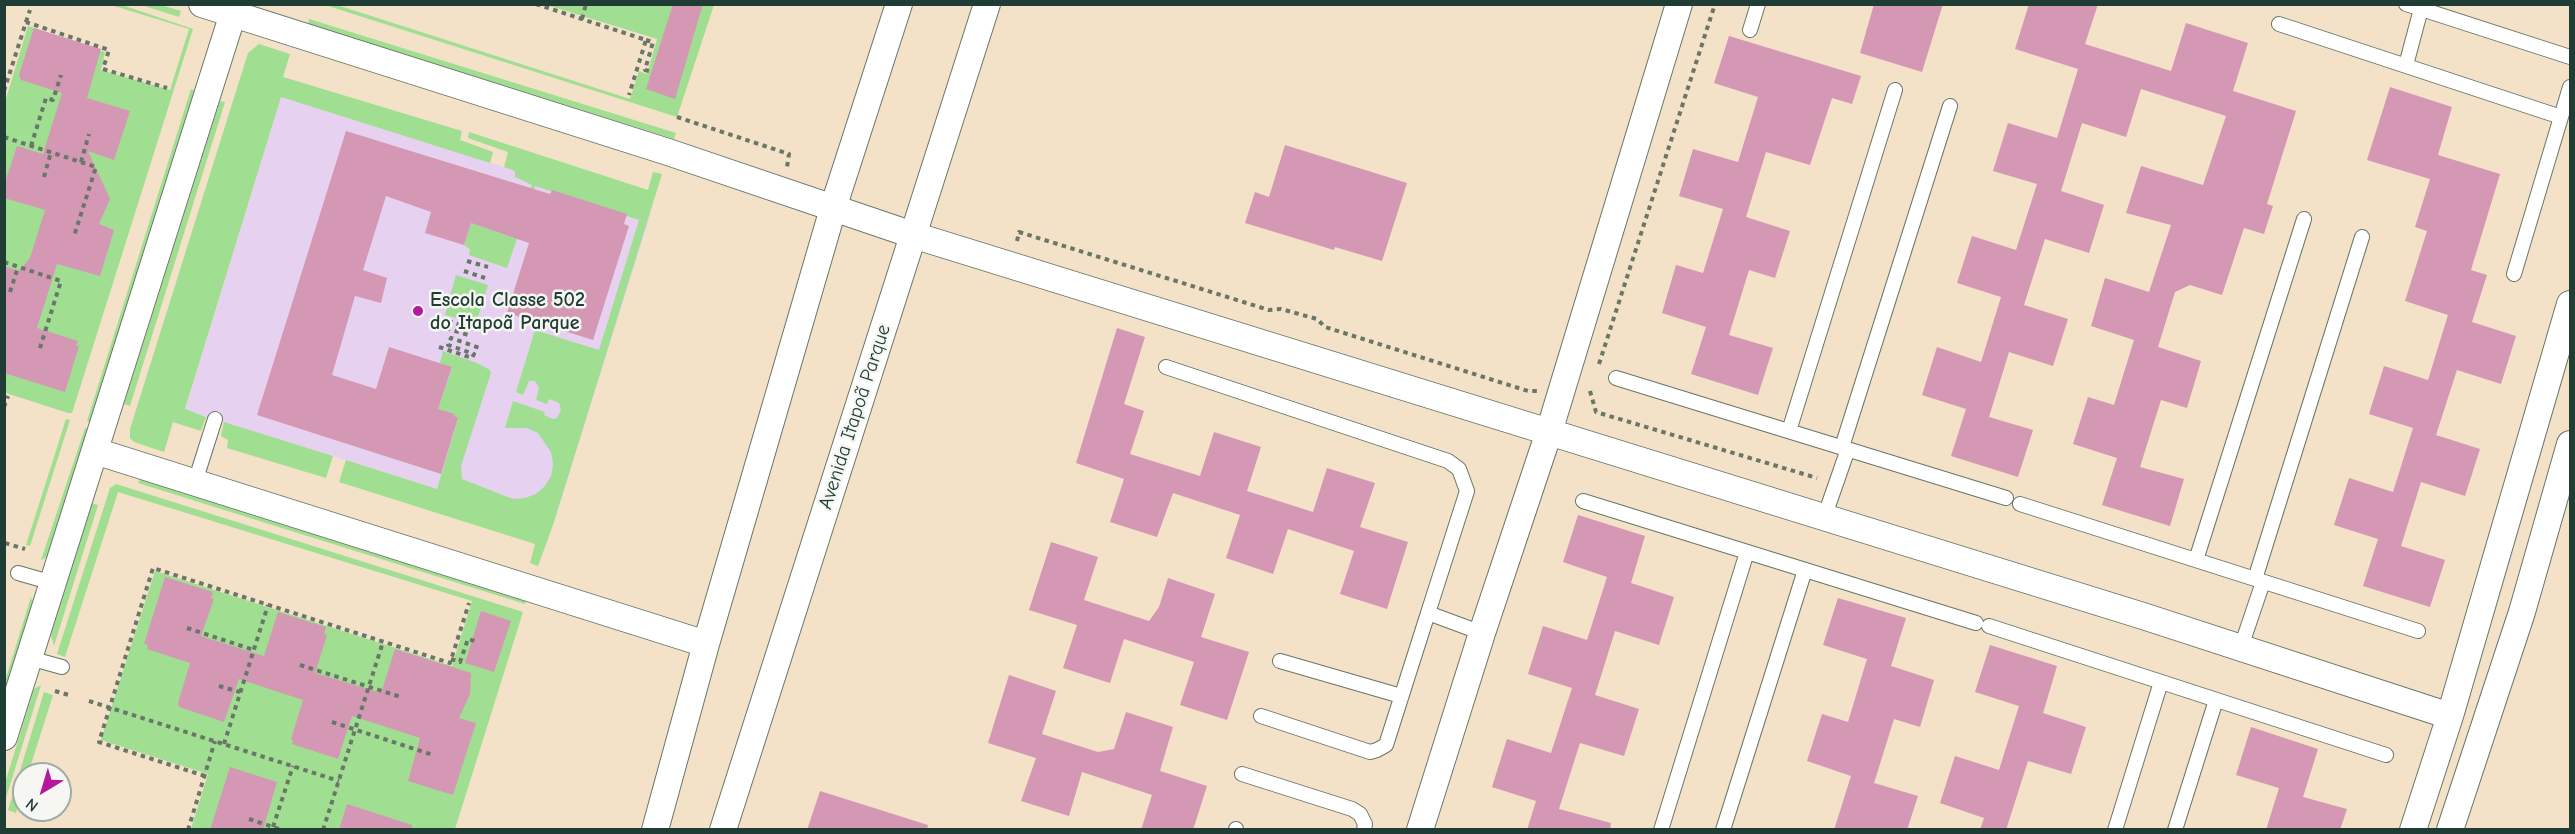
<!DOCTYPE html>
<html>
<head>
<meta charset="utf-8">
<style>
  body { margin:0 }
  #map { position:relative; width:2575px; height:834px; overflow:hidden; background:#f3e1c8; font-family:"Comic Neue",sans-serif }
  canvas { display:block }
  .frame { position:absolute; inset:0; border:6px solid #1f3d34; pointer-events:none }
  .north { position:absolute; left:12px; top:762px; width:60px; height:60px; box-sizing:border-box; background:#f6f6f2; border:2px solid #a0aca6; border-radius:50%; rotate:218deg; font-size:16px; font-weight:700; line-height:24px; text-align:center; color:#1f3d34 }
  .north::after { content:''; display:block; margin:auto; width:21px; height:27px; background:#b5179e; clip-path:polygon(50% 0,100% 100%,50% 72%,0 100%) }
</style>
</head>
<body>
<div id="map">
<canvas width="2575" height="834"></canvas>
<div class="frame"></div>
<div class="north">N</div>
</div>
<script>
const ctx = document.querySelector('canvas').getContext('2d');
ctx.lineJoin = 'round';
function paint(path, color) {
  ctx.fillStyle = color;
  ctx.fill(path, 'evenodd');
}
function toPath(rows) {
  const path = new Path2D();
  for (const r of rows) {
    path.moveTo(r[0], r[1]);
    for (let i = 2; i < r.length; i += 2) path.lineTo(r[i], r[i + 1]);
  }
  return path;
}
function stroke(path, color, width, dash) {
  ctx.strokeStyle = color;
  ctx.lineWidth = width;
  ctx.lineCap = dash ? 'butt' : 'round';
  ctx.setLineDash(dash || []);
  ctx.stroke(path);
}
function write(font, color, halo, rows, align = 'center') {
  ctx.font = font + ' "Comic Neue",sans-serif';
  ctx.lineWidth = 5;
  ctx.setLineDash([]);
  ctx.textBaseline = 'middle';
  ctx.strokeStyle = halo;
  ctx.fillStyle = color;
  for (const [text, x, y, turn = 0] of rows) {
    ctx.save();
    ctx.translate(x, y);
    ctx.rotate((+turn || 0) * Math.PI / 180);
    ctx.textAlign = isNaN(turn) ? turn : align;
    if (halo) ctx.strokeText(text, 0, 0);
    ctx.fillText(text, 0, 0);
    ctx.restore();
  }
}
paint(toPath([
  [281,97,651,213,553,525,185,410]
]), '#e6d2f0');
paint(toPath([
  [111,5,122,5,193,29,72,413,68,413,6,393,5,397,5,102,28,26,105,52,101,70,170,90,189,29],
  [141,5,161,5,181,11,179,17],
  [325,5,337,5,630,99,639,71,647,74,657,39,547,5,714,5,677,117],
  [309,19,676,133,674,139,308,24],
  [259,44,290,54,283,77,462,131,460,140,493,152,490,163,281,97,185,409,206,417,201,431,173,422,164,452,134,442,130,438,130,429,248,53],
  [191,89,196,91,92,423,87,421],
  [220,101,225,102,130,406,124,404],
  [469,132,648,190,653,172,662,174,553,525,538,566,530,563,535,544,339,482,346,460,437,489,458,419,438,409,452,368,440,363,443,351,477,363,490,370,491,373,461,466,462,479,513,499,525,498,536,494,545,486,551,476,553,464,551,452,538,433,527,428,505,428,513,401,545,412,544,415,553,419,557,418,561,410,559,403,549,399,547,404,536,400,539,388,535,381,529,381,523,395,516,392,535,330,599,350,639,220,535,186,507,268,469,255,470,249,464,245,471,223,515,238,532,185,515,177,515,171,504,167,508,152,468,138],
  [456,275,488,285,476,323,445,315],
  [66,419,70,420,30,546,26,545],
  [224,422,333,456,326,478,227,448,228,440,221,436],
  [85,428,90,430,47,557,41,560],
  [140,479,526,600,525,604,138,483],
  [116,484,523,612,455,829,191,829,208,774,101,740,155,571,452,666,472,601,118,492,65,657,57,654,110,488],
  [92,503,98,505,54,646,51,635],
  [31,597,33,604,5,695,5,681],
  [41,685,5,801,5,783,34,689],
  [44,692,53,695,28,774,24,774,24,788,16,813,8,810]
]), '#a0de92');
paint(toPath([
  [673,4,703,4,675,99,646,89],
  [1874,4,1943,4,1922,72,1860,53],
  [2029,4,2098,4,2085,44,2171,71,2186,23,2248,43,2233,91,2296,111,2267,204,2273,206,2264,234,2244,228,2222,295,2190,285,2175,292,2158,347,2201,361,2187,408,2161,400,2140,467,2184,479,2170,526,2102,505,2117,458,2073,444,2088,397,2114,405,2134,340,2091,326,2105,278,2149,292,2171,225,2126,213,2141,166,2203,185,2226,116,2141,89,2126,137,2082,123,2061,191,2104,205,2089,253,2045,239,2024,305,2068,319,2053,366,2009,352,1989,417,2033,430,2018,477,1951,456,1966,409,1922,395,1937,347,1981,362,2001,297,1957,283,1972,236,2016,250,2037,184,1993,171,2008,123,2057,138,2078,69,2015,49],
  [34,28,101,49,87,98,130,111,114,160,88,151,110,199,99,224,114,230,100,276,57,264,37,328,78,341,76,346,79,346,65,392,4,373,4,266,19,271,30,258,45,210,4,198,4,185,17,146,43,154,62,93,21,80,19,75],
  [1729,36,1861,76,1852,104,1832,98,1810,165,1766,152,1746,217,1790,231,1775,278,1749,270,1729,335,1773,348,1758,395,1691,374,1706,327,1662,313,1676,265,1703,273,1723,209,1679,196,1693,149,1738,162,1758,97,1714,83],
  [2390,87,2452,107,2438,155,2500,174,2471,270,2487,275,2472,322,2516,336,2501,384,2457,370,2436,435,2480,449,2465,496,2421,482,2401,546,2445,560,2430,607,2363,586,2378,539,2334,525,2349,478,2393,492,2413,428,2369,414,2384,366,2428,380,2448,315,2405,301,2427,231,2415,227,2430,179,2367,160],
  [346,131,550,194,552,190,627,214,624,224,629,226,593,340,507,313,529,243,471,223,464,245,425,233,431,212,386,196,363,270,387,278,381,303,355,296,332,375,376,389,389,347,452,367,438,409,454,414,454,416,458,418,441,474,257,415],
  [1285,145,1407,183,1382,261,1335,247,1334,250,1245,223,1255,192,1269,197],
  [1117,328,1145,337,1124,404,1144,411,1130,454,1200,476,1214,432,1261,447,1247,491,1313,512,1327,468,1375,483,1360,527,1408,542,1387,609,1340,594,1354,551,1288,529,1273,574,1226,558,1240,515,1173,493,1157,537,1110,522,1124,479,1076,463],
  [1578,515,1645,536,1631,583,1674,597,1659,645,1615,631,1595,695,1639,709,1624,756,1580,743,1559,809,1611,823,1610,830,1527,830,1536,801,1492,787,1507,739,1551,753,1572,688,1528,674,1543,626,1587,640,1607,577,1563,562],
  [1051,542,1098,557,1084,600,1149,621,1159,607,1168,578,1215,594,1201,637,1249,652,1227,720,1180,705,1194,662,1124,639,1110,683,1063,668,1077,625,1029,610],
  [165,577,213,592,211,598,214,599,201,636,264,656,278,612,326,627,324,634,327,635,315,673,381,693,395,649,471,673,470,694,459,718,476,723,453,795,408,781,420,738,352,716,338,759,292,744,293,740,291,739,303,700,239,679,224,722,179,707,178,703,190,663,147,649,148,645,144,644],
  [1838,598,1906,618,1891,666,1934,680,1920,727,1894,719,1874,783,1918,796,1907,830,1834,830,1851,776,1807,761,1822,714,1848,722,1867,659,1823,645],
  [481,611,511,621,494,672,465,663],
  [1990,645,2057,666,2043,713,2086,727,2071,774,2028,761,2006,830,1980,830,1984,818,1940,803,1955,756,1999,770,2019,706,1975,692],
  [1009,675,1056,691,1042,734,1098,752,1114,749,1126,712,1173,727,1160,771,1207,786,1193,830,1141,830,1152,795,1082,772,1069,816,1021,801,1036,758,988,743],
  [2251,727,2318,749,2303,797,2347,809,2340,830,2266,830,2279,788,2236,775],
  [230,767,277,782,263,830,210,830],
  [820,791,928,825,927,830,807,830],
  [347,804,412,825,412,830,339,830]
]), '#d498b4');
const service = toPath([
  [2406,4,2570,57],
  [2279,24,2561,117],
  [1750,30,1758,4],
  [2406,65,2421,9],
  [2514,274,2570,87],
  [1166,367,1448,461,1459,469,1467,491,1428,613],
  [1616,378,2006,498],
  [1789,431,1895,90],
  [1842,447,1950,106],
  [195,482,215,419],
  [1583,501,1976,623],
  [2020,504,2418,631],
  [1824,518,1848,449],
  [2196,560,2304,219],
  [18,573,53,583],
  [2255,579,2362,237],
  [1989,626,2386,755],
  [2241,647,2263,582],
  [29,658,62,667],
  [1280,661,1401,696],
  [1261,716,1370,752,1377,750,1386,745,1428,613,1482,633],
  [1242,774,1352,809,1360,814,1365,824,1364,830],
  [1236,829,1236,830],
  [1661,830,1747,552],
  [1723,830,1805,570],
  [2115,830,2161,682],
  [2175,830,2216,700]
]);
const minor = toPath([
  [202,4,668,152,913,235,2143,616,2450,716],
  [95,451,706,644],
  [4,737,236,4],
  [655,830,706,644,835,202,899,4],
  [723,830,987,4],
  [1420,830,1482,633,1549,432,1679,4],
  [2413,830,2450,716,2570,304],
  [2450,830,2522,612,2570,444]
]);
stroke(service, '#697668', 16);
stroke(minor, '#697668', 28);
stroke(toPath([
  [536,4,646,40,629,95],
  [582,19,586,4],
  [26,22,30,10],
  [646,40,653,42,645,70,653,72],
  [4,91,26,22,109,50,103,69,167,88],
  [677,117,789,154,787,167],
  [4,137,96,167,74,236],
  [31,146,46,98,53,100,61,75],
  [81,162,89,134],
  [44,177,51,152],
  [1017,241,1019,232,1269,310,1281,309,1317,319,1325,327,1528,391,1537,391],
  [467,261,488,267],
  [4,262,61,281,39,351],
  [464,271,485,278],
  [10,292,18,267],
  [448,321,470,328],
  [446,328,468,335],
  [439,347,472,358,474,354,448,345,451,338,482,349],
  [1599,364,1715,4],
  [1590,391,1596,412,1817,478],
  [4,407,8,396],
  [5,543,25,549],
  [187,628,254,650],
  [451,659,460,662,468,639,475,641],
  [300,665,401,697],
  [219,686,240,692],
  [55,691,69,695],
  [89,701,339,781],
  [332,722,433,755],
  [224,744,268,605],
  [205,776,99,742,153,568,450,663,469,603],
  [249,819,282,830],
  [273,827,293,766],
  [188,830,215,741],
  [323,830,383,642]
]), '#697668', 4, [4.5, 4.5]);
stroke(service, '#fff', 14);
stroke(minor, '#fff', 26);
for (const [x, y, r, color] of [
  [418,311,6,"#b5179e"]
]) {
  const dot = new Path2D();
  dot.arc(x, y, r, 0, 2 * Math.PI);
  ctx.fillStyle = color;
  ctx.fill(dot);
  stroke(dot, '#f6f6f2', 2);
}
write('bold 20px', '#1f3d34', '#f6f6f2', [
  ["Escola Classe 502",430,300],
  ["do Itapoã Parque",430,323]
], 'left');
write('20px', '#1f3d34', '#f6f6f2', [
  ["Avenida Itapoã Parque",855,417,-72]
]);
</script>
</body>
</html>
